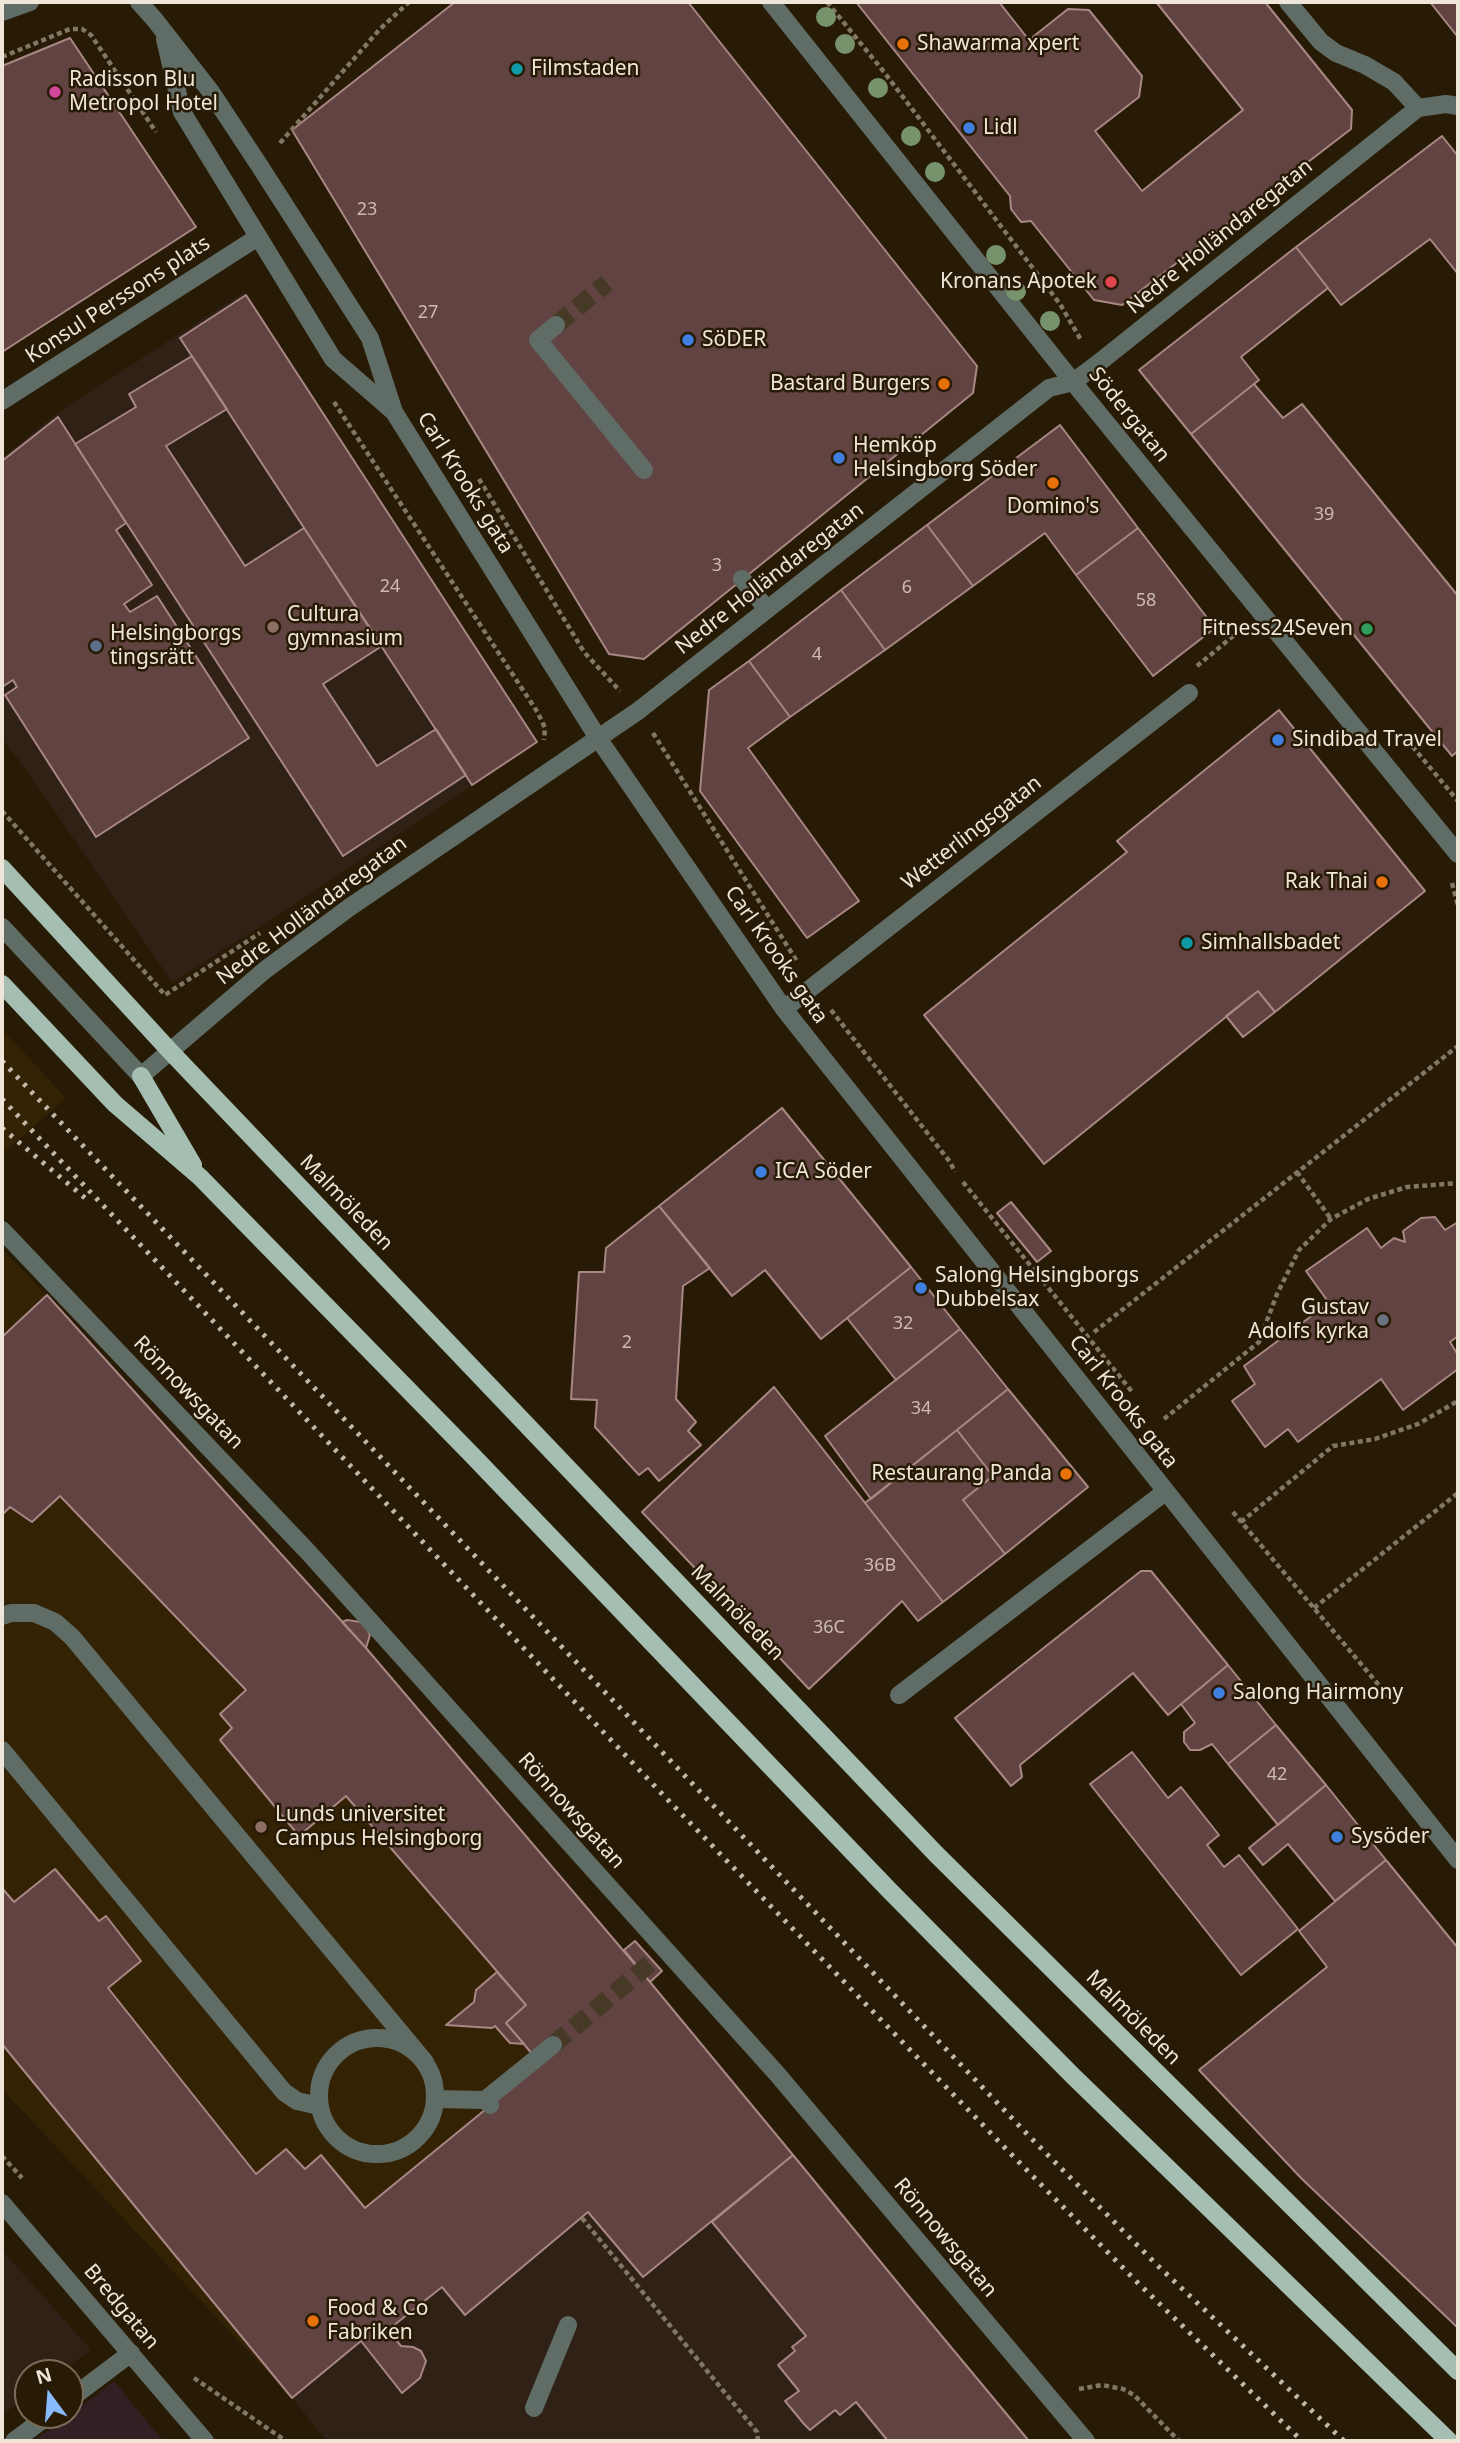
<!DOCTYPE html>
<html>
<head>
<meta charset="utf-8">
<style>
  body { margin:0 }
  #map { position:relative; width:1460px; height:2443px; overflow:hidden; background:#281b05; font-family:"Noto Sans",sans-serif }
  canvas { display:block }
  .frame { position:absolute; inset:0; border:4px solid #efe5d8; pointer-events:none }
  .north { position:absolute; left:14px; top:2359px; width:70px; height:70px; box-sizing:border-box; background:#281b05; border:2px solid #786c59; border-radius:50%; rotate:344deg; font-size:19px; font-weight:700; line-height:28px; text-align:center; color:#efe5d8 }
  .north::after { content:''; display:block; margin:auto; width:24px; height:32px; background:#87bbfb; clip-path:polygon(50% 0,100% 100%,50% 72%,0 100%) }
</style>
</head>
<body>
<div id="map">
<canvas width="1460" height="2443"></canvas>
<div class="frame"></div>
<div class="north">N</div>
</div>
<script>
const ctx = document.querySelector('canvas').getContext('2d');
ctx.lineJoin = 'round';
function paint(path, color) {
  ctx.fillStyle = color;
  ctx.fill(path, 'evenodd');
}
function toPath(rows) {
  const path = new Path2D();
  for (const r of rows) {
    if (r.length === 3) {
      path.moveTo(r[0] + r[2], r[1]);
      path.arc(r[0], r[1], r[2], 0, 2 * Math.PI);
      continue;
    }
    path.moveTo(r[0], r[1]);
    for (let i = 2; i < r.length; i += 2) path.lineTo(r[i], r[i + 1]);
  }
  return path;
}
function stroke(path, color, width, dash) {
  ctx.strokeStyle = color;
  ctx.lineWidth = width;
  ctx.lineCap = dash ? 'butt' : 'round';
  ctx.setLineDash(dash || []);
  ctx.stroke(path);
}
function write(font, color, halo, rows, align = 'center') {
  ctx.font = font + ' "Noto Sans",sans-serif';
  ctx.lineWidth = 5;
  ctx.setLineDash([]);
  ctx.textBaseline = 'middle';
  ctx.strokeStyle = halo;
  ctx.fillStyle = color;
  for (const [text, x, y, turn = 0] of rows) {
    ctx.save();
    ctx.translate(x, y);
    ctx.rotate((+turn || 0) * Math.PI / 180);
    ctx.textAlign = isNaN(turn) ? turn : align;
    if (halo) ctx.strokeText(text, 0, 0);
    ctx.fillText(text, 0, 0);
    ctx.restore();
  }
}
paint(toPath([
  [244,292,537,742,278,915,172,982,30,775,2,738,2,458,56,414],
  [793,2155,1029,2441,327,2441,292,2398,361,2341,402,2392,401,2347,388,2330,442,2287,465,2315,588,2212,643,2277],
  [2,2250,91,2350,59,2373,28,2373,28,2396,2,2415]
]), '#302116');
paint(toPath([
  [114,2381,163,2441,33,2441,70,2415]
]), '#311f23');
paint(toPath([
  [2,1029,66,1098,2,1154],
  [2,1250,47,1295,342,1622,354,1620,361,1622,370,1635,366,1648,623,1950,635,1941,662,1971,651,1982,793,2155,643,2277,588,2212,465,2315,442,2287,389,2330,401,2346,413,2347,421,2351,426,2361,420,2378,402,2393,361,2341,292,2398,2,2089]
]), '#332204');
const building = toPath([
  [455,2,688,2,977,366,973,393,644,659,609,654,292,130,455,2],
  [856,2,999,2,1029,40,1068,9,1089,10,1142,76,1139,97,1095,131,1142,191,1243,110,1156,2,1265,2,1352,110,1351,129,1122,305,1094,300,1031,221,1021,222,1011,209,1010,196,856,2],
  [1430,2,1458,2,1458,35,1457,36,1430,2],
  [70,38,196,227,2,352,2,66,70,38],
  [1442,136,1458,156,1458,274,1430,239,1341,305,1296,247,1442,136],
  [1296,247,1328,288,1241,357,1259,380,1191,434,1139,370,1296,247],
  [246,295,537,742,472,785,180,338,246,295],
  [192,356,227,409,166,446,245,566,304,528,382,646,323,684,377,766,436,729,466,775,343,856,75,444,136,407,129,394,192,356],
  [1254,384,1283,418,1302,404,1458,596,1458,751,1452,756,1191,434,1254,384],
  [58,417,126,523,116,530,152,585,124,604,130,612,157,596,249,738,96,837,5,695,17,687,13,680,2,687,2,461,58,417],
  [1060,425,1138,528,1076,575,1045,533,973,586,927,525,1060,425],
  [927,525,973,586,885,650,841,590,927,525],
  [1138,528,1215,628,1153,676,1076,575,1138,528],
  [841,590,885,650,790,717,749,661,841,590],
  [749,661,790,717,748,748,859,901,807,938,700,791,709,690,749,661],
  [1279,710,1425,891,1275,1012,1258,991,1044,1164,924,1015,1127,852,1117,841,1279,710],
  [1258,991,1275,1012,1243,1037,1226,1016,1258,991],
  [782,1108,911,1267,821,1339,765,1270,732,1296,659,1206,782,1108],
  [1011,1202,1051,1251,1037,1262,997,1213,1011,1202],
  [659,1206,710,1268,683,1286,676,1399,696,1422,688,1431,701,1445,659,1481,648,1468,639,1475,595,1427,597,1400,571,1399,579,1272,604,1272,606,1248,659,1206],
  [1435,1217,1445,1230,1458,1222,1458,1336,1450,1342,1458,1355,1458,1369,1403,1410,1381,1379,1298,1442,1288,1429,1265,1447,1232,1401,1255,1384,1244,1366,1329,1303,1306,1271,1367,1228,1381,1248,1394,1238,1405,1242,1403,1231,1421,1218,1435,1217],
  [911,1267,960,1329,896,1380,847,1318,911,1267],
  [47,1295,366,1648,650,1982,793,2155,643,2277,588,2212,465,2315,442,2287,388,2330,401,2346,413,2347,421,2351,426,2361,420,2378,402,2393,361,2341,292,2398,2,2044,2,1888,14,1902,55,1869,99,1921,106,1916,141,1961,108,1988,256,2174,286,2149,305,2169,321,2155,365,2208,557,2051,533,2055,518,2037,506,2023,526,2005,346,1796,299,1836,220,1740,232,1728,220,1714,246,1690,60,1496,32,1522,10,1507,2,1515,2,1337,47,1295],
  [960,1329,1008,1389,871,1499,825,1436,960,1329],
  [774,1387,943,1602,918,1621,902,1601,809,1689,642,1512,774,1387],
  [1008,1389,1088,1487,1005,1554,963,1500,993,1476,957,1430,1008,1389],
  [957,1430,993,1476,963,1500,1005,1554,943,1602,865,1503,957,1430],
  [1141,1571,1151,1571,1228,1665,1168,1715,1133,1673,1020,1765,1022,1777,1011,1786,955,1718,1141,1571],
  [347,1620,361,1622,367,1628,370,1635,366,1648,342,1622,347,1620],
  [1228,1665,1276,1725,1228,1764,1212,1744,1200,1750,1190,1750,1184,1742,1184,1732,1195,1723,1181,1704,1228,1665],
  [1276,1725,1326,1785,1278,1825,1228,1764,1276,1725],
  [1132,1752,1168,1798,1181,1787,1219,1835,1207,1845,1224,1867,1239,1855,1298,1929,1241,1975,1090,1784,1132,1752],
  [1326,1785,1386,1860,1335,1901,1288,1844,1263,1865,1249,1848,1326,1785],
  [1386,1860,1458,1948,1458,2328,1301,2178,1199,2070,1327,1967,1299,1931,1386,1860],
  [635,1941,662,1971,650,1982,624,1950,635,1941],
  [497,1972,526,2005,506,2023,524,2044,510,2043,495,2026,492,2028,446,2025,474,2002,476,1990,497,1972],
  [793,2155,911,2299,1029,2441,888,2441,856,2402,840,2415,835,2410,810,2430,804,2424,785,2401,799,2391,778,2365,795,2351,792,2347,806,2336,712,2222,793,2155]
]);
paint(building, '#614342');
stroke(building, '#a88785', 2);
stroke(toPath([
  [556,325,607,283],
  [553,2045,653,1961]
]), '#463925', 18, [18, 9]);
stroke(toPath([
  [827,2,884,72,1060,304,1081,340],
  [2,57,70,29,82,29,91,35,156,132],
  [280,143,380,29,409,2],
  [334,402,538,713,545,728,544,740],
  [479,479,584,652,620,691],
  [1197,666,1238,632],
  [653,733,798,963],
  [1407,740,1458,801],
  [2,811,165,995,260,933],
  [1452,883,1458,906],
  [831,1010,950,1162,955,1172],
  [1297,1172,1331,1219],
  [963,1182,1133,1393],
  [1094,1332,1458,1046],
  [1164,1419,1259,1342,1277,1294,1299,1250,1331,1219,1368,1199,1407,1187,1458,1183],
  [1233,1512,1393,1702],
  [1241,1522,1333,1446,1375,1439,1418,1424,1458,1401],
  [1314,1608,1458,1493],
  [2,2156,22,2178],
  [582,2218,757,2432,758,2441],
  [194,2378,286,2441],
  [1079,2389,1102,2385,1123,2389,1134,2395,1179,2441]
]), '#827765', 4.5, [5, 3.5]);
stroke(toPath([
  [139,2,155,20,211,92,261,168,370,338,394,412,598,738,784,1009,1458,1860],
  [771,2,1073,382,1458,854],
  [1288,2,1321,42,1336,53,1365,65,1394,82,1418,108],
  [2,12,30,2],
  [165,39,182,112,333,359,394,412],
  [556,325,538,340,644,470],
  [2,401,258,237],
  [742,579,767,609],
  [2,927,141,1076,265,970,350,907,638,711,1049,388,1073,382,1096,365,1418,108,1446,104,1458,106],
  [784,1009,1189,693],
  [2,1230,309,1553,778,2075,1086,2441],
  [2,1616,11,1613,34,1613,55,1622,72,1637,425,2062],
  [899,1695,1165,1492],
  [2,1750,284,2092,297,2101,319,2106],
  [377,2096,58],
  [436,2099,485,2100,490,2105],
  [485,2100,553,2045],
  [2,2203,205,2441],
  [70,2399,131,2353],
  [534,2408,568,2325],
  [14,2441,49,2415]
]), '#606d67', 18);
stroke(toPath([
  [2,868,169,1050,936,1854,1458,2371],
  [2,984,115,1104,200,1177,472,1455,890,1891,1073,2076,1449,2441],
  [141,1076,193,1165]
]), '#a4bfb1', 18);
stroke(toPath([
  [2,1061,1029,2136,1157,2265,1344,2441],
  [2,1099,666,1798,1011,2154,1140,2285,1302,2441],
  [2,1128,85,1198]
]), '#c2b8a9', 5, [3.5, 7]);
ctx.fillStyle = '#77936b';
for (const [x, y] of [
  [826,17],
  [845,44],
  [878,88],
  [911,136],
  [935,172],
  [996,255],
  [1016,291],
  [1050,321]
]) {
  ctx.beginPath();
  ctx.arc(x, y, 10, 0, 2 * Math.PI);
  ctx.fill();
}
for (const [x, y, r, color] of [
  [903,44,7,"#e8710a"],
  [517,69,7,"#0f9aa8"],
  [55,92,7,"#d1479c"],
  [969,128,7,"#3f7fe0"],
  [1111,282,7,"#e0444e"],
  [688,340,7,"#3f7fe0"],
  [944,384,7,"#e8710a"],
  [839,458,7,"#3f7fe0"],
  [1053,483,7,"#e8710a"],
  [273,627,7,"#8d6e63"],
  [1367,629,7,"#2e9e5b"],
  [96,646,7,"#5c6f8a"],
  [1278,740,7,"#3f7fe0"],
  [1382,882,7,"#e8710a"],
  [1187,943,7,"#0f9aa8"],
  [761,1172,7,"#3f7fe0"],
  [921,1288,7,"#3f7fe0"],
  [1383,1320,7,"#6b7280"],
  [1066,1474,7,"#e8710a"],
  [1219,1693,7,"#3f7fe0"],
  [261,1827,7,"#8d6e63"],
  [1337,1837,7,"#3f7fe0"],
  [313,2321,7,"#e8710a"]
]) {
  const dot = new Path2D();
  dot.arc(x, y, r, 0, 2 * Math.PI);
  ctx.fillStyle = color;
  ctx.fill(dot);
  stroke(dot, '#281b05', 2.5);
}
write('18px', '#ccbcb2', null, [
  ["23",367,210],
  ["27",428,313],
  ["39",1324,515],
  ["3",717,566],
  ["24",390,587],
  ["6",907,588],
  ["58",1146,601],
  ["4",817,655],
  ["32",903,1324],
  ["2",627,1343],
  ["34",921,1409],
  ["36B",880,1566],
  ["36C",829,1628],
  ["42",1277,1775]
]);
write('21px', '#efe5d8', '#281b05', [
  ["Shawarma xpert",917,44],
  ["Filmstaden",531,69],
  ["Radisson Blu",69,80],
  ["Metropol Hotel",69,104],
  ["Lidl",983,128],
  ["Kronans Apotek",1097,282,"right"],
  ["SöDER",702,340],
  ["Bastard Burgers",930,384,"right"],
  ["Hemköp",853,446],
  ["Helsingborg Söder",853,470],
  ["Domino's",1053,507,"center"],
  ["Cultura",287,615],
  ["gymnasium",287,639],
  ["Fitness24Seven",1353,629,"right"],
  ["Helsingborgs",110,634],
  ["tingsrätt",110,658],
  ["Sindibad Travel",1292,740],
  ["Rak Thai",1368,882,"right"],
  ["Simhallsbadet",1201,943],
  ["ICA Söder",775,1172],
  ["Salong Helsingborgs",935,1276],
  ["Dubbelsax",935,1300],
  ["Gustav",1369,1308,"right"],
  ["Adolfs kyrka",1369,1332,"right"],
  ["Restaurang Panda",1052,1474,"right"],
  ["Salong Hairmony",1233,1693],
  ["Lunds universitet",275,1815],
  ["Campus Helsingborg",275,1839],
  ["Sysöder",1351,1837],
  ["Food & Co",327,2309],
  ["Fabriken",327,2333]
], 'left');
write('21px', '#efe5d8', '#281b05', [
  ["Nedre Holländaregatan",1220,237,-39],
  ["Konsul Perssons plats",118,300,-33],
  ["Södergatan",1129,415,51],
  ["Carl Krooks gata",465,483,58],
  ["Nedre Holländaregatan",770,579,-38],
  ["Wetterlingsgatan",972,833,-38],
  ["Nedre Holländaregatan",312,911,-37],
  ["Carl Krooks gata",776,955,55],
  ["Malmöleden",346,1203,46],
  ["Rönnowsgatan",188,1393,46],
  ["Carl Krooks gata",1123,1402,52],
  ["Malmöleden",737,1613,46],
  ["Rönnowsgatan",571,1811,48],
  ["Malmöleden",1133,2018,45],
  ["Rönnowsgatan",945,2238,50],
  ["Bredgatan",121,2307,50]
]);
</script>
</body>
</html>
